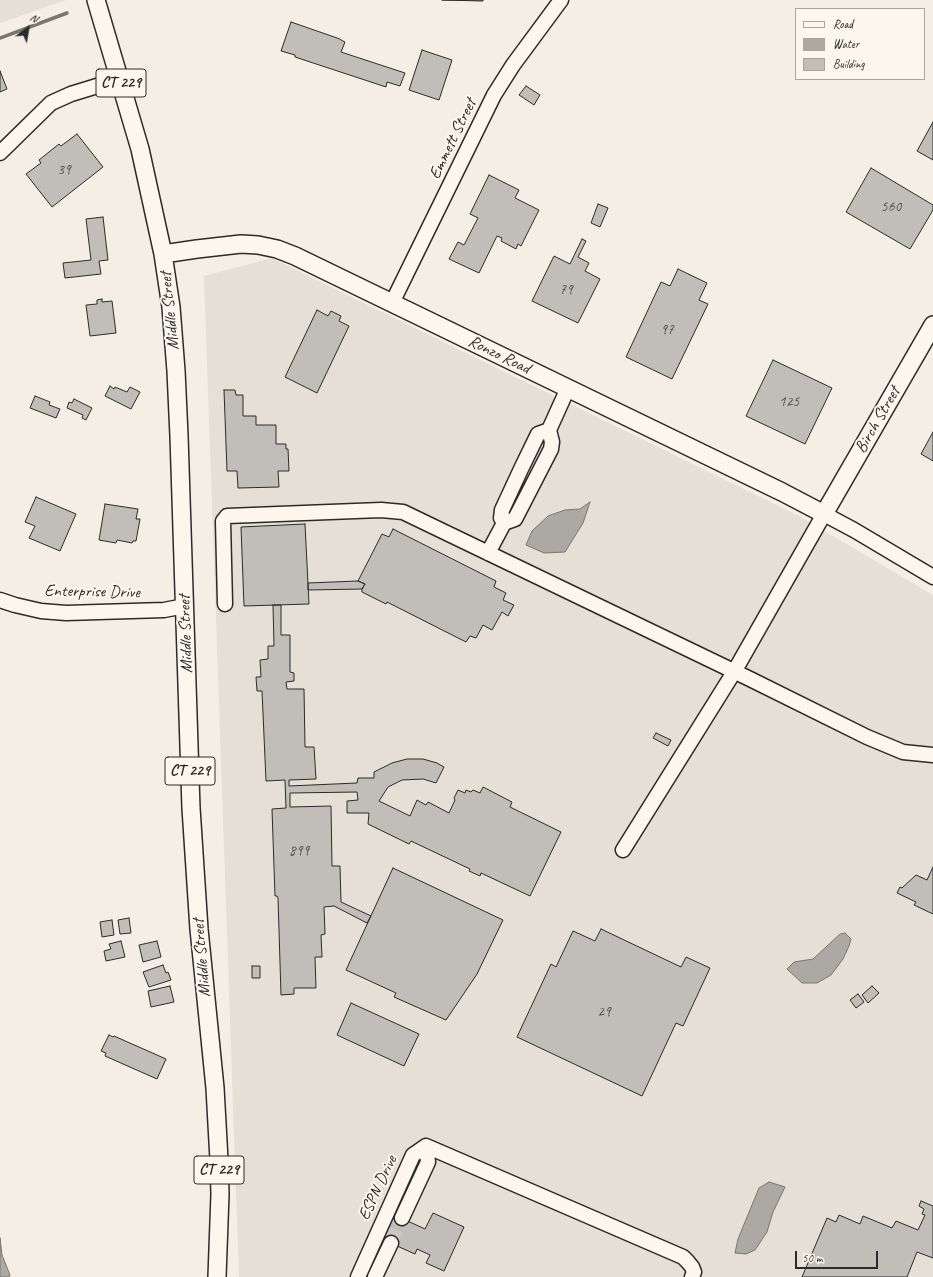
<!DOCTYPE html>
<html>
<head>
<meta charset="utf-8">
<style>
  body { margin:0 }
  #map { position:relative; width:933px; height:1277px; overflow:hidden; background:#f3efe4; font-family:Caveat,sans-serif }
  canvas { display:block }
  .legend { position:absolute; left:795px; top:8px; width:130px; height:72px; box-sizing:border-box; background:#fbf7ec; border:1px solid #a8a59f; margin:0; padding:5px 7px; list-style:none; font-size:12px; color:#2b2b2b }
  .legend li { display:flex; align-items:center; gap:8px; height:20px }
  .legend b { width:20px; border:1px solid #a8a59f }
  .north { position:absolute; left:8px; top:8px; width:40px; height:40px; -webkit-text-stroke:3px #fbf7ec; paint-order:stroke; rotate:31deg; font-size:11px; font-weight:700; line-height:16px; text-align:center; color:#2b2b2b }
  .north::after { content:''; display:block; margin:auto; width:14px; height:18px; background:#2b2b2b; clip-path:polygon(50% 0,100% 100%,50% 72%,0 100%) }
  .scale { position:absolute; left:795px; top:1251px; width:83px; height:18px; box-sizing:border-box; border:2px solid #2b2b2b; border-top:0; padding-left:5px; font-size:12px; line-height:14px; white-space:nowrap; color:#2b2b2b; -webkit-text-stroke:3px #fbf7ec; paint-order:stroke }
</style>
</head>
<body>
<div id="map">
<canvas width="933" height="1277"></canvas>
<ul class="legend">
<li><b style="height:5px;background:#fbf7ec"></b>Road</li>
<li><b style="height:11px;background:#aca9a2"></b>Water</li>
<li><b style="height:11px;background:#c0beb6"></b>Building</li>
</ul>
<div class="north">N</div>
<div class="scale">50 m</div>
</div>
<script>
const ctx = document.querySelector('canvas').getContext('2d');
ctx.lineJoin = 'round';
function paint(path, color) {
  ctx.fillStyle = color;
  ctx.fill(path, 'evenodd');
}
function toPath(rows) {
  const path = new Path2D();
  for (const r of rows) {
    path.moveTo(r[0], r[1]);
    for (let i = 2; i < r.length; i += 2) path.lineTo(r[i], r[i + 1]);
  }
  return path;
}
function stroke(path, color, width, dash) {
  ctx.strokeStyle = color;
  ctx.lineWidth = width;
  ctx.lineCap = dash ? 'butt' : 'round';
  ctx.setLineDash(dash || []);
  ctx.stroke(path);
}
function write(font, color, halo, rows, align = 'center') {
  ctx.font = font + ' Caveat,sans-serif';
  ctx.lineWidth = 4;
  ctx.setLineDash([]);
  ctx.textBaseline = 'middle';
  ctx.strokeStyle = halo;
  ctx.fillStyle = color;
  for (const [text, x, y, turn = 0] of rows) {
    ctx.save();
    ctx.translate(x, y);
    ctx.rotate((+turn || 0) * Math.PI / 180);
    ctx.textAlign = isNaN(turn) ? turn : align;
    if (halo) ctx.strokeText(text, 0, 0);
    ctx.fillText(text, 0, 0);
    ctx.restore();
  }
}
paint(toPath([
  [0,0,66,0,0,23],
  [272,258,799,516,933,595,933,1277,239,1277,204,276]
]), '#e4e0d6');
const water = toPath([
  [590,502,583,523,565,552,544,553,526,545,532,531,548,516,565,510,580,509,590,502],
  [845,933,851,939,849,946,843,959,831,975,817,983,802,983,787,969,794,962,813,959,840,934,845,933],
  [769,1182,785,1187,773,1212,767,1232,755,1250,746,1254,735,1253,738,1239,759,1188,769,1182],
  [0,1238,2,1255,10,1275,9,1277,0,1277,0,1238]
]);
paint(water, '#aca9a2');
stroke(water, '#787772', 1);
stroke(toPath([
  [0,38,67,13]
]), '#787772', 3.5);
const building = toPath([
  [442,0,483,0,483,1,442,0],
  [291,22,340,39,341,40,345,42,341,52,405,73,400,86,387,82,386,87,295,57,295,55,281,51,291,22],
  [422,50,452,60,439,100,409,90,422,50],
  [0,71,7,89,0,92,0,71],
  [526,86,540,95,534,105,519,95,526,86],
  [933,122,933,160,917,151,933,122],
  [77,134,103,167,52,207,26,174,41,163,39,160,59,144,61,146,77,134],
  [871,168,933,205,933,210,910,249,846,212,871,168],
  [489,175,519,190,515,198,539,210,521,246,518,244,516,249,501,241,502,238,497,236,479,273,449,259,458,242,464,245,478,218,470,214,489,175],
  [598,204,608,208,600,227,591,223,598,204],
  [103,217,108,260,99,261,101,274,65,278,63,263,91,260,86,219,103,217],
  [582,239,586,241,578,257,589,263,585,271,600,279,578,323,532,301,554,256,570,264,582,239],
  [678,269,707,283,699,300,708,304,672,379,626,357,661,282,670,286,678,269],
  [102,299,102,302,112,301,116,333,90,336,86,305,97,304,97,300,102,299],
  [317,310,328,316,331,311,341,316,339,321,349,326,317,393,285,377,317,310],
  [773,360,832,388,805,444,746,416,773,360],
  [110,386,114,389,115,387,127,392,130,387,140,392,131,409,105,396,110,386],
  [224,390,235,390,236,395,243,395,243,416,256,416,256,425,276,425,276,444,286,444,286,449,288,449,289,471,278,471,279,487,238,488,237,471,227,471,224,390],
  [35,396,50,402,49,405,60,409,56,418,30,408,35,396],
  [74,399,92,408,86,420,82,418,83,415,67,408,69,402,72,403,74,399],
  [933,432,933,461,921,454,933,432],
  [36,497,76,514,60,551,29,538,35,526,25,522,36,497],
  [105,504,138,509,136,519,140,519,136,541,133,541,132,543,117,540,116,543,99,540,105,504],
  [305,524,309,604,244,606,241,527,305,524],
  [393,529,496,581,494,587,506,593,503,600,514,605,508,616,502,612,492,630,483,625,476,638,470,636,466,642,387,602,386,604,362,592,362,589,365,584,358,581,382,534,389,537,393,529],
  [358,581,365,584,362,589,308,590,308,583,358,581],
  [273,605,281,605,281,635,290,635,290,672,294,673,294,681,286,682,287,689,304,689,305,747,314,747,316,779,289,780,289,786,357,783,358,778,374,778,374,772,392,763,407,759,423,759,437,763,444,767,436,783,423,779,402,780,388,787,379,801,410,816,417,800,426,805,428,802,449,813,455,800,454,798,458,790,465,793,466,790,471,792,473,790,480,793,483,787,512,802,510,807,561,832,530,896,481,873,480,876,469,871,470,869,411,841,409,844,368,824,369,813,347,813,347,801,358,800,357,792,290,793,290,807,331,806,332,866,340,866,341,902,371,916,367,923,334,906,324,907,325,934,321,935,322,957,315,957,316,988,294,988,294,994,281,995,278,898,277,896,275,896,272,809,286,808,285,780,266,781,262,691,257,691,256,677,261,677,260,660,268,659,268,646,274,646,273,605],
  [656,733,671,740,668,746,653,738,656,733],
  [933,867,933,914,914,905,916,902,897,893,900,887,902,888,916,875,927,880,933,867],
  [393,868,503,920,477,974,446,1020,394,997,396,993,346,970,393,868],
  [129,918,131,933,120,934,118,920,129,918],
  [112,920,114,935,102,937,100,922,112,920],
  [601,929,681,967,686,957,710,968,683,1026,676,1023,642,1096,517,1037,551,964,556,967,573,931,595,941,601,929],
  [121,941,125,957,106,961,104,951,111,949,109,944,121,941],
  [157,941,161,957,143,962,139,945,157,941],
  [163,965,166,973,168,972,171,980,149,987,143,972,163,965],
  [252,966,260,966,260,978,252,978,252,966],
  [170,986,174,1002,151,1007,148,991,170,986],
  [872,986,879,993,868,1003,862,995,872,986],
  [858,994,864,1002,856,1008,850,1000,858,994],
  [351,1003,419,1034,404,1066,337,1035,351,1003],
  [109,1035,113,1037,114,1036,166,1059,157,1079,105,1056,106,1053,101,1051,109,1035],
  [921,1201,933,1206,933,1258,917,1252,907,1277,802,1277,827,1218,836,1222,839,1215,860,1224,863,1216,892,1228,896,1221,918,1230,925,1215,922,1214,924,1209,919,1206,921,1201],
  [390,1213,425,1229,433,1213,464,1227,444,1271,426,1263,430,1255,417,1249,415,1254,379,1238,390,1213]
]);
paint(building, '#c0beb6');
stroke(building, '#2b2b2b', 1);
stroke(toPath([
  [391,1243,402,1218]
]), '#cbc8bf', 14, [14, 7]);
const minor = toPath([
  [0,153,51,103,71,94,120,79],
  [392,303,494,95,513,65,561,0],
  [504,523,501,518,502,510,521,469,538,434,549,430],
  [488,553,504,523,515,519,551,449,552,442,549,430,568,388],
  [0,600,15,605,41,611,66,613,164,610,185,606],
  [225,604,223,521,227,516,381,510,403,512,750,679,867,737,903,752,933,755],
  [623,850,734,672,824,514,854,530,933,577],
  [426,1146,683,1257,688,1262,692,1267,694,1272,692,1277],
  [402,1218,428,1162,426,1146],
  [358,1277,413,1155,426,1146],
  [375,1277,391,1243]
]);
const major = toPath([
  [96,0,140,149,163,254,171,307,176,371,179,436,191,808,199,929,215,1088,219,1160,220,1194,217,1277],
  [163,254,197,249,241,244,258,245,277,249,295,256,782,492,824,514,933,325]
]);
stroke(minor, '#2b2b2b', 17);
stroke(major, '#2b2b2b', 20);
stroke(minor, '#fbf7ec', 14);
stroke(major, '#fbf7ec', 17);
write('15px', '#50504e', null, [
  ["39",64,170],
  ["560",891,207],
  ["79",566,290],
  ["97",667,330],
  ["125",789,402],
  ["899",299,851],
  ["29",604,1012]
]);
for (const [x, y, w] of [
  [121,83,50],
  [190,771,50],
  [219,1170,50]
]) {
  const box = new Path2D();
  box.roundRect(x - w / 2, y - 14, w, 28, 3);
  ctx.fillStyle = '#fbf7ec';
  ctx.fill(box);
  stroke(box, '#2b2b2b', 1);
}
write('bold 16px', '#2b2b2b', null, [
  ["CT 229",121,83],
  ["CT 229",190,771],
  ["CT 229",219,1170]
]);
write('17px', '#2b2b2b', '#fbf7ec', [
  ["Emmett Street",453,139,-64],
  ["Middle Street",170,311,-96],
  ["Ronzo Road",499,355,26],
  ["Birch Street",878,420,-60],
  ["Enterprise Drive",92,592,1],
  ["Middle Street",186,634,-92],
  ["Middle Street",202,958,-95],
  ["ESPN Drive",378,1188,-65]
]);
</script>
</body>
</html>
